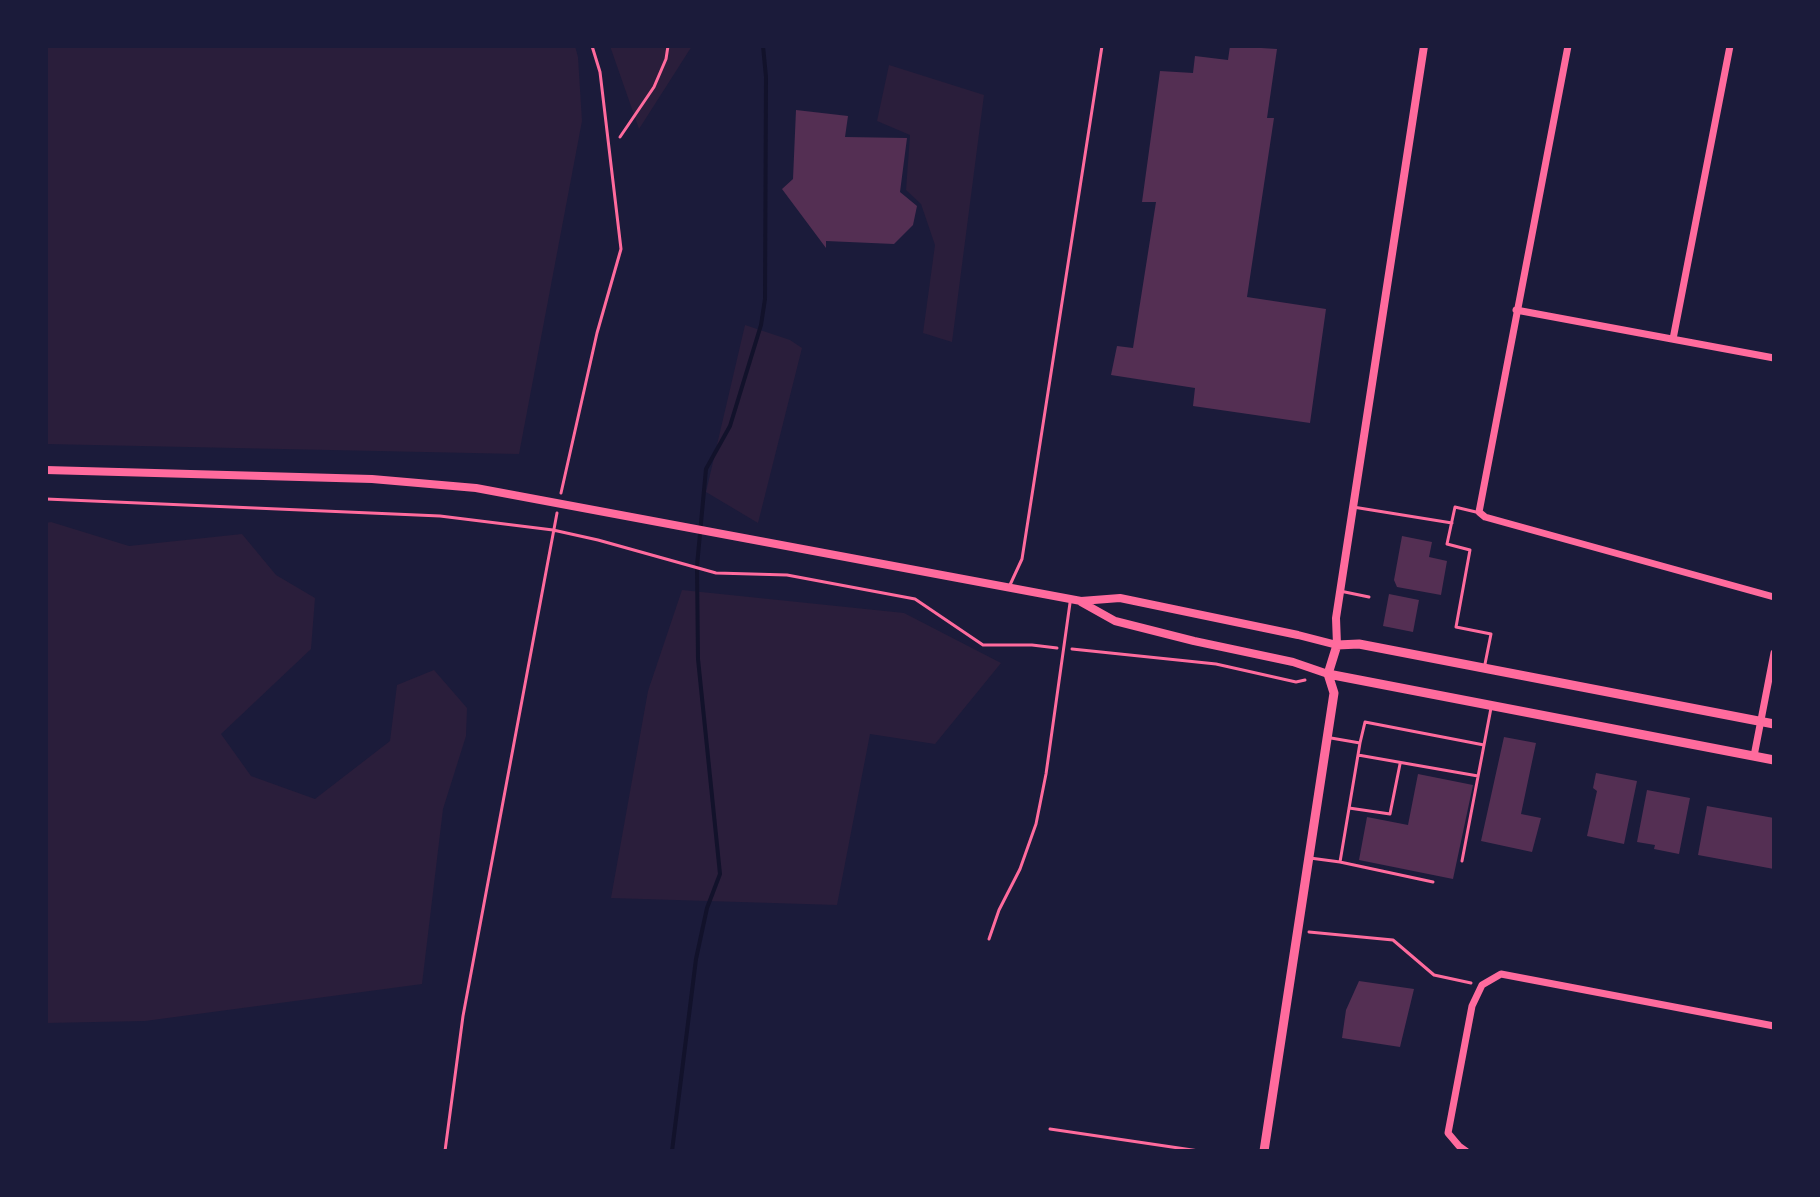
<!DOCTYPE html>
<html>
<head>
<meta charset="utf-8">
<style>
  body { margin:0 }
  #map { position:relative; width:1820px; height:1197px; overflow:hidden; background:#1b1b3a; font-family:Inter,sans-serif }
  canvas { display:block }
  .frame { position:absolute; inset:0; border:48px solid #1b1b3a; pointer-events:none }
</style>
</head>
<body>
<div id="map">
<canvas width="1820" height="1197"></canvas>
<div class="frame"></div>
</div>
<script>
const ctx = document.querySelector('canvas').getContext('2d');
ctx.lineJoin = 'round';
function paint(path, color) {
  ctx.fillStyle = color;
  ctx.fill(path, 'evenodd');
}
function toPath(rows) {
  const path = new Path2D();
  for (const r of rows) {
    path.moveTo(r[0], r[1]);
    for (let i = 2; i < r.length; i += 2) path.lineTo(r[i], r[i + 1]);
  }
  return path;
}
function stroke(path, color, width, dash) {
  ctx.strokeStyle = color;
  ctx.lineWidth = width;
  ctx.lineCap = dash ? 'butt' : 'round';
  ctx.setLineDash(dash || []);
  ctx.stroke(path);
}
paint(toPath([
  [46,46,575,46,578,57,582,121,519,454,46,444],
  [610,46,692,46,639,129],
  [889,65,984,95,952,342,923,333,935,245,921,204,906,190,910,135,877,121],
  [745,325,790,340,802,348,758,523,706,492],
  [51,522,129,546,242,534,276,575,315,598,311,649,221,734,251,776,315,799,390,741,397,685,434,670,467,708,466,736,443,809,422,984,145,1021,46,1023,46,523],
  [682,590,904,613,1001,663,935,744,870,734,837,905,611,898,648,691]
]), '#2a1e3b');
stroke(toPath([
  [672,1151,696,959,707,908,720,874,698,659,697,566,706,469,730,426,761,325,765,299,766,77,763,46]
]), '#12122b', 4);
paint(toPath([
  [1230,46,1277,49,1267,118,1274,118,1247,297,1326,309,1310,423,1193,406,1195,388,1111,375,1117,346,1133,348,1156,202,1142,202,1160,71,1193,73,1195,56,1228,60],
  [796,110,848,116,845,137,907,138,900,192,917,206,913,225,894,244,826,241,826,248,782,189,793,179],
  [1402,536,1432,542,1429,557,1447,561,1441,595,1397,587,1394,580],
  [1389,594,1419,600,1413,632,1383,626],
  [1504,737,1536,743,1521,814,1541,818,1532,852,1481,841],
  [1596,773,1637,781,1624,844,1587,836,1597,791,1593,788],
  [1418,774,1473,785,1453,879,1359,860,1367,817,1408,825],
  [1647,790,1690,798,1679,854,1654,849,1655,845,1637,842],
  [1707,806,1774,818,1774,869,1698,855],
  [1359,981,1414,989,1400,1047,1342,1038,1346,1010]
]), '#542f53');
stroke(toPath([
  [620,137,654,87,666,59,668,46],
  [561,493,597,333,621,249,600,72,592,46],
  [46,499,440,516,553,530,598,540,716,573,787,575,915,599,983,645,1032,645,1057,648],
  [1072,649,1216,664,1296,682,1305,680],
  [1309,932,1393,940,1434,975,1471,983],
  [445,1151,463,1016,557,513]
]), '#ff6b9d', 3);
stroke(toPath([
  [1353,507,1452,523],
  [1476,512,1455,507,1447,544,1470,550,1456,627,1491,634,1485,664],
  [1009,587,1022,559,1102,46],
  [1340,591,1369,597],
  [1360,743,1365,722,1484,745,1491,708],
  [1358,755,1478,776],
  [1349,808,1390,814,1400,764],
  [1310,858,1340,862,1360,743,1331,738],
  [1462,861,1484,745],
  [1340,862,1433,882],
  [989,939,999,910,1020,869,1036,824,1046,774,1070,603],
  [1050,1129,1199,1151]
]), '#ff6b9d', 3);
stroke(toPath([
  [1568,46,1479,512,1485,517,1774,597],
  [1516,310,1774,358],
  [1673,339,1730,46],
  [1754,756,1774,653],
  [1466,1151,1459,1146,1448,1133,1472,1006,1482,985,1501,974,1774,1026]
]), '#ff6b9d', 7);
stroke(toPath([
  [46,470,372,479,476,488,1081,601,1120,598,1298,635,1337,645,1336,618,1424,46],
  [1081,602,1115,621,1194,641,1293,662,1328,674]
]), '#ff6b9d', 8);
stroke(toPath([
  [1328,674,1774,760],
  [1264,1151,1334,693,1328,674,1337,645,1359,644,1774,724]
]), '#ff6b9d', 9);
</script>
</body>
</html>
